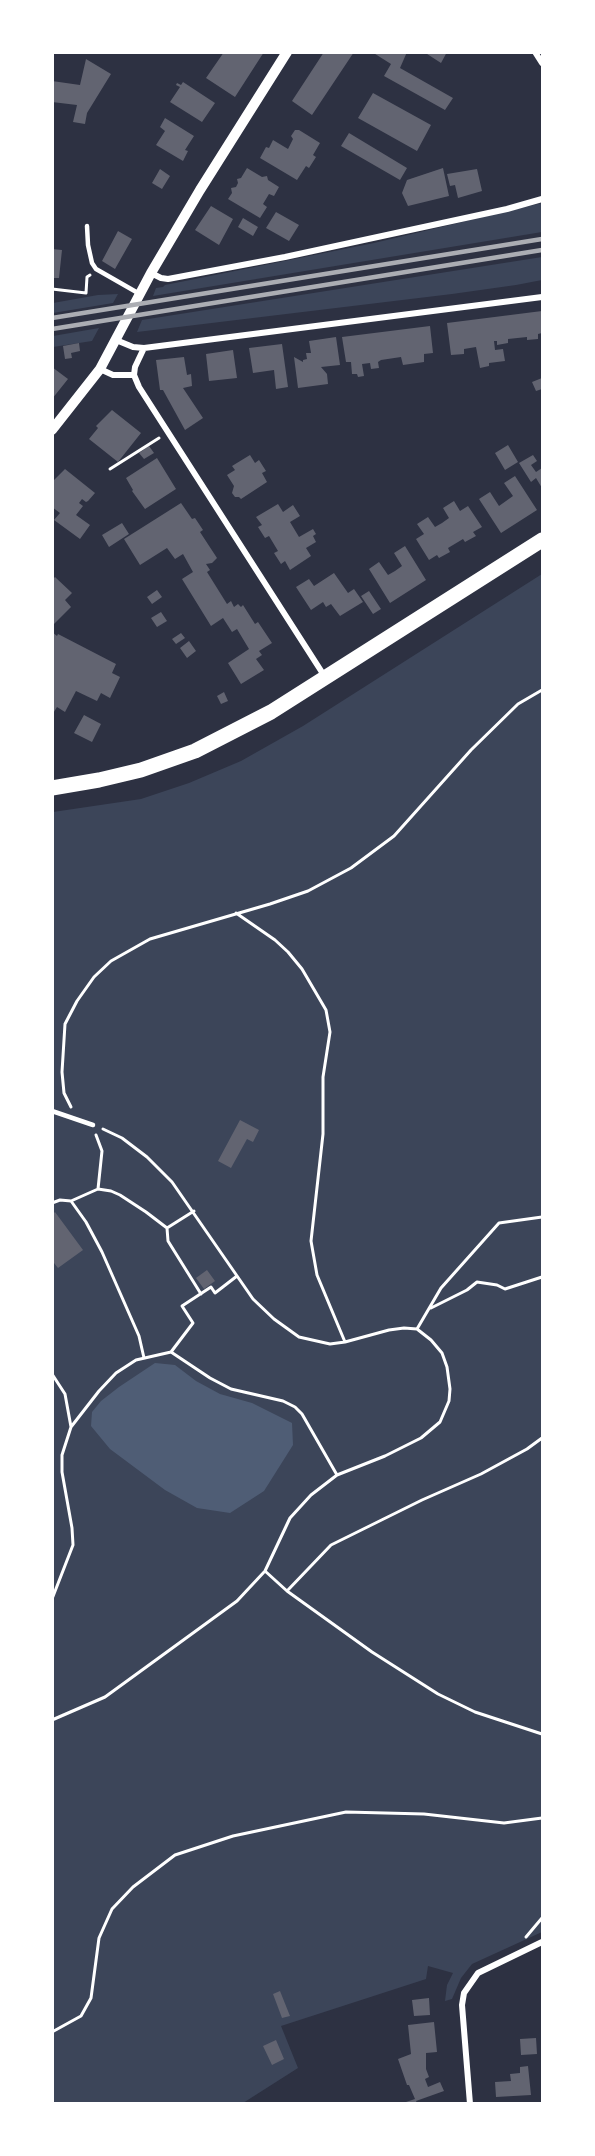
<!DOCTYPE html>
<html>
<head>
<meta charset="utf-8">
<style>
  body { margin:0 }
  #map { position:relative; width:595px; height:2156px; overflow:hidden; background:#2d3142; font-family:"Times New Roman",serif }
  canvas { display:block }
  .frame { position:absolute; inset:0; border:54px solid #fff; pointer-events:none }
</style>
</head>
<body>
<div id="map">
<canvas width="595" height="2156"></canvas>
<div class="frame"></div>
</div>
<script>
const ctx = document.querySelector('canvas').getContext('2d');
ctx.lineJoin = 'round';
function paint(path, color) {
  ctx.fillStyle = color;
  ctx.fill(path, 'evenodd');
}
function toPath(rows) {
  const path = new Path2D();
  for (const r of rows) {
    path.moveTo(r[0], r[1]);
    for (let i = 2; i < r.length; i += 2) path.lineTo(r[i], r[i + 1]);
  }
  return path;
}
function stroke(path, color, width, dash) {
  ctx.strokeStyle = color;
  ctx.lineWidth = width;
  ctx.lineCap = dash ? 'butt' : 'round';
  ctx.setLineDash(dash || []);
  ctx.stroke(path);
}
paint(toPath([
  [542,203,542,232,153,296,156,288,163,287,165,285,374,243],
  [542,257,542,280,516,285,452,294,137,332,142,320],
  [118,294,113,303,53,313,53,303,98,295],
  [99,328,92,341,53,347,53,336],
  [542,574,542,1932,472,1964,461,1978,452,1999,445,2001,447,1985,453,1973,428,1966,426,1979,281,2026,298,2068,243,2103,53,2103,53,812,141,799,189,783,241,761,303,726]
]), '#3c4559');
paint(toPath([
  [155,1363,175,1365,196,1381,220,1394,252,1403,292,1423,293,1445,264,1491,230,1513,197,1508,165,1490,110,1449,91,1426,92,1412,101,1401,119,1387]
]), '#4f5d75');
paint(toPath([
  [224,52,264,52,235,97,206,78],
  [324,52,354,52,312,115,292,101],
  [372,52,407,52,400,68,453,98,445,110,384,76,391,64],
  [424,52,447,52,441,63],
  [86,59,111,74,87,113,85,124,73,122,77,105,52,102,52,81,80,85],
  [183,82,215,103,202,122,170,102,180,87,176,85,177,83,181,85],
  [373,93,431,125,417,151,358,118],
  [165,118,194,136,185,150,188,151,183,161,156,145,165,131,160,127],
  [295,130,299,130,320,143,313,155,316,157,309,168,306,166,297,180,260,158,266,147,269,148,273,140,288,149,293,139,291,136],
  [349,133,407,168,400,180,341,146],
  [247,168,262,177,267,176,268,180,279,187,274,196,269,194,263,204,267,207,260,218,228,199,232,193,231,188,236,187,238,183,237,179,241,178],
  [443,168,449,196,408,206,402,193,407,180],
  [160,169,170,176,162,189,152,183],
  [477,169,482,191,458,198,455,185,450,186,447,174],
  [211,206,233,219,219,245,195,230],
  [276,212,299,225,289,241,266,228],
  [243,218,258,227,253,236,238,227],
  [118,231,132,239,115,269,102,261],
  [52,249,62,250,59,278,52,278],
  [542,311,542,333,538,334,538,339,527,340,527,337,508,339,508,343,497,345,497,341,494,341,495,350,503,349,505,361,489,363,489,366,480,368,476,347,464,349,464,354,451,355,447,323],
  [430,326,433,353,424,354,424,362,403,365,401,357,381,360,378,362,379,368,371,369,370,363,362,364,364,376,358,377,357,374,352,374,351,362,346,362,342,337],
  [336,337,340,365,321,367,327,374,328,384,298,388,294,357,303,362,303,360,307,359,306,353,311,353,309,341],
  [79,343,80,351,71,353,72,358,65,359,63,346],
  [282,344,288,387,276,389,274,370,253,373,249,348],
  [233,350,237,378,209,381,206,354],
  [184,357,187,375,191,374,192,386,183,388,203,418,185,430,163,390,160,390,156,360],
  [52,367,68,379,52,399],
  [542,378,542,389,536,391,532,382],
  [112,410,141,433,118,462,89,439,98,428,96,426],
  [508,445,518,462,505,470,495,453],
  [149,446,154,453,144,459,139,453],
  [250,455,255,463,259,460,266,471,262,473,267,482,241,499,239,497,235,497,232,493,234,486,227,475,235,470,232,466],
  [533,455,537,461,531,465,536,472,542,468,542,488,536,478,531,482,519,463],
  [157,458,176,489,145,509,132,491,133,490,126,478],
  [65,469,95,493,88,501,86,502,82,499,79,503,83,506,76,515,90,525,80,539,54,520,60,513,52,507,52,482],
  [515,476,537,510,501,533,479,499,490,492,499,506,513,496,504,483],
  [454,501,460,511,468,506,482,527,473,532,476,536,465,542,463,539,448,548,450,552,439,558,437,555,429,560,416,539,424,534,417,524,428,517,435,527,442,523,449,518,443,508],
  [181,503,192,519,195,518,203,530,200,532,217,558,212,563,206,564,210,570,207,572,227,604,231,601,234,607,238,604,241,607,243,605,255,624,258,622,272,643,259,651,262,655,256,659,264,670,241,684,228,663,249,649,237,629,232,632,223,618,211,626,182,579,193,572,183,554,175,559,167,548,140,565,124,539],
  [278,504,283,512,293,505,300,516,290,522,299,537,313,529,316,534,313,536,316,542,306,548,311,556,290,570,285,561,281,564,274,553,278,551,269,536,265,538,258,527,262,525,256,517],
  [122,523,129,534,109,547,102,535],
  [405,546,426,580,390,603,369,569,379,562,388,575,395,571,402,566,394,553],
  [334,573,348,593,354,589,363,602,340,616,331,604,326,607,323,602,311,610,296,587,309,579,314,586],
  [55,577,72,593,65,600,71,607,52,626,52,580],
  [157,590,162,597,152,604,147,597],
  [369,591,381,609,373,614,361,596],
  [161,612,167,621,157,627,151,618],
  [52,632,57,636,58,634,116,664,112,673,120,677,110,698,101,693,97,701,76,691,65,712,57,707,52,715],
  [181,633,185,638,176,644,172,639],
  [189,641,196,651,187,658,180,648],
  [224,692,228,701,221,704,217,696],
  [84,715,101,724,92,742,74,733],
  [240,1120,259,1130,253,1142,247,1139,231,1168,218,1161],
  [55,1212,83,1250,58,1268,54,1263,52,1265,52,1215],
  [207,1270,215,1281,204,1289,196,1278],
  [280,1991,290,2016,282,2018,273,1994],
  [429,1998,430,2015,414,2016,412,2000],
  [434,2022,437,2052,426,2053,426,2069,429,2077,425,2079,428,2087,440,2082,444,2091,416,2101,417,2103,403,2103,415,2099,409,2085,407,2085,398,2059,411,2054,408,2025],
  [536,2038,537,2054,521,2055,520,2039],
  [276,2040,284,2059,272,2065,263,2046],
  [528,2066,531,2095,496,2097,495,2082,511,2081,510,2074,520,2073,520,2067]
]), '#626471');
stroke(toPath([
  [52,289,86,293,87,277,90,275],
  [110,469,159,438],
  [236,913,275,940,288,952,302,969,326,1010,330,1032,323,1077,323,1134,311,1241,317,1275,345,1342],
  [71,1107,64,1093,62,1072,65,1024,77,1001,94,977,111,961,150,939,270,904,308,891,351,868,394,836,471,750,518,704,542,690],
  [96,1135,102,1151,98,1189],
  [71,1201,86,1222,102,1252,139,1336,144,1358],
  [52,1203,60,1200,71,1201,98,1189,111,1191,120,1195,146,1212,167,1228,194,1211],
  [167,1228,168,1241,201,1294],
  [431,1308,467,1290,477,1282,497,1285,505,1289,542,1277],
  [417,1329,441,1288,499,1223,542,1217],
  [171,1352,193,1323,182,1306,211,1287,215,1293,237,1276],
  [52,1374,65,1394,71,1427,62,1455,62,1472,72,1528,73,1545,52,1599],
  [71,1427,99,1391,116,1373,136,1360,171,1352,210,1378,231,1389,283,1401,295,1407,302,1414,337,1475],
  [265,1571,287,1591,372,1652,438,1694,475,1712,542,1734],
  [287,1591,331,1545,422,1500,481,1474,527,1449,542,1438],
  [52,1720,105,1697,237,1601,265,1571,290,1518,311,1495,337,1475,385,1456,421,1438,440,1422,449,1401,450,1389,447,1367,442,1353,431,1340,417,1329,404,1328,389,1330,345,1342,330,1344,299,1337,274,1319,253,1299,172,1182,147,1157,122,1138,103,1129],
  [526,1937,542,1918],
  [52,2032,81,2016,91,1998,99,1938,112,1909,133,1887,175,1855,233,1836,346,1812,424,1814,504,1823,542,1818]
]), '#fff', 3);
stroke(toPath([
  [87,226,88,245,92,263,96,269,138,293],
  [52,1111,93,1125]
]), '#fff', 4.5);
stroke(toPath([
  [535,52,542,63],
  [151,273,161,278,168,279,285,257,507,209,542,199],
  [116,340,133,347,144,348,542,297],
  [144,348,135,367,134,375,139,387,325,677],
  [100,369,113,375,134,375],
  [470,2104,462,2005,464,1993,478,1973,542,1942]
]), '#fff', 6);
stroke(toPath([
  [52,430,100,369,151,273,200,190,287,52]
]), '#fff', 10);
stroke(toPath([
  [52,788,99,780,141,770,195,751,271,712,542,540]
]), '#fff', 15);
stroke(toPath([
  [52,318,542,239],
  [52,329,542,250]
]), '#abadb3', 4.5);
</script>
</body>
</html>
